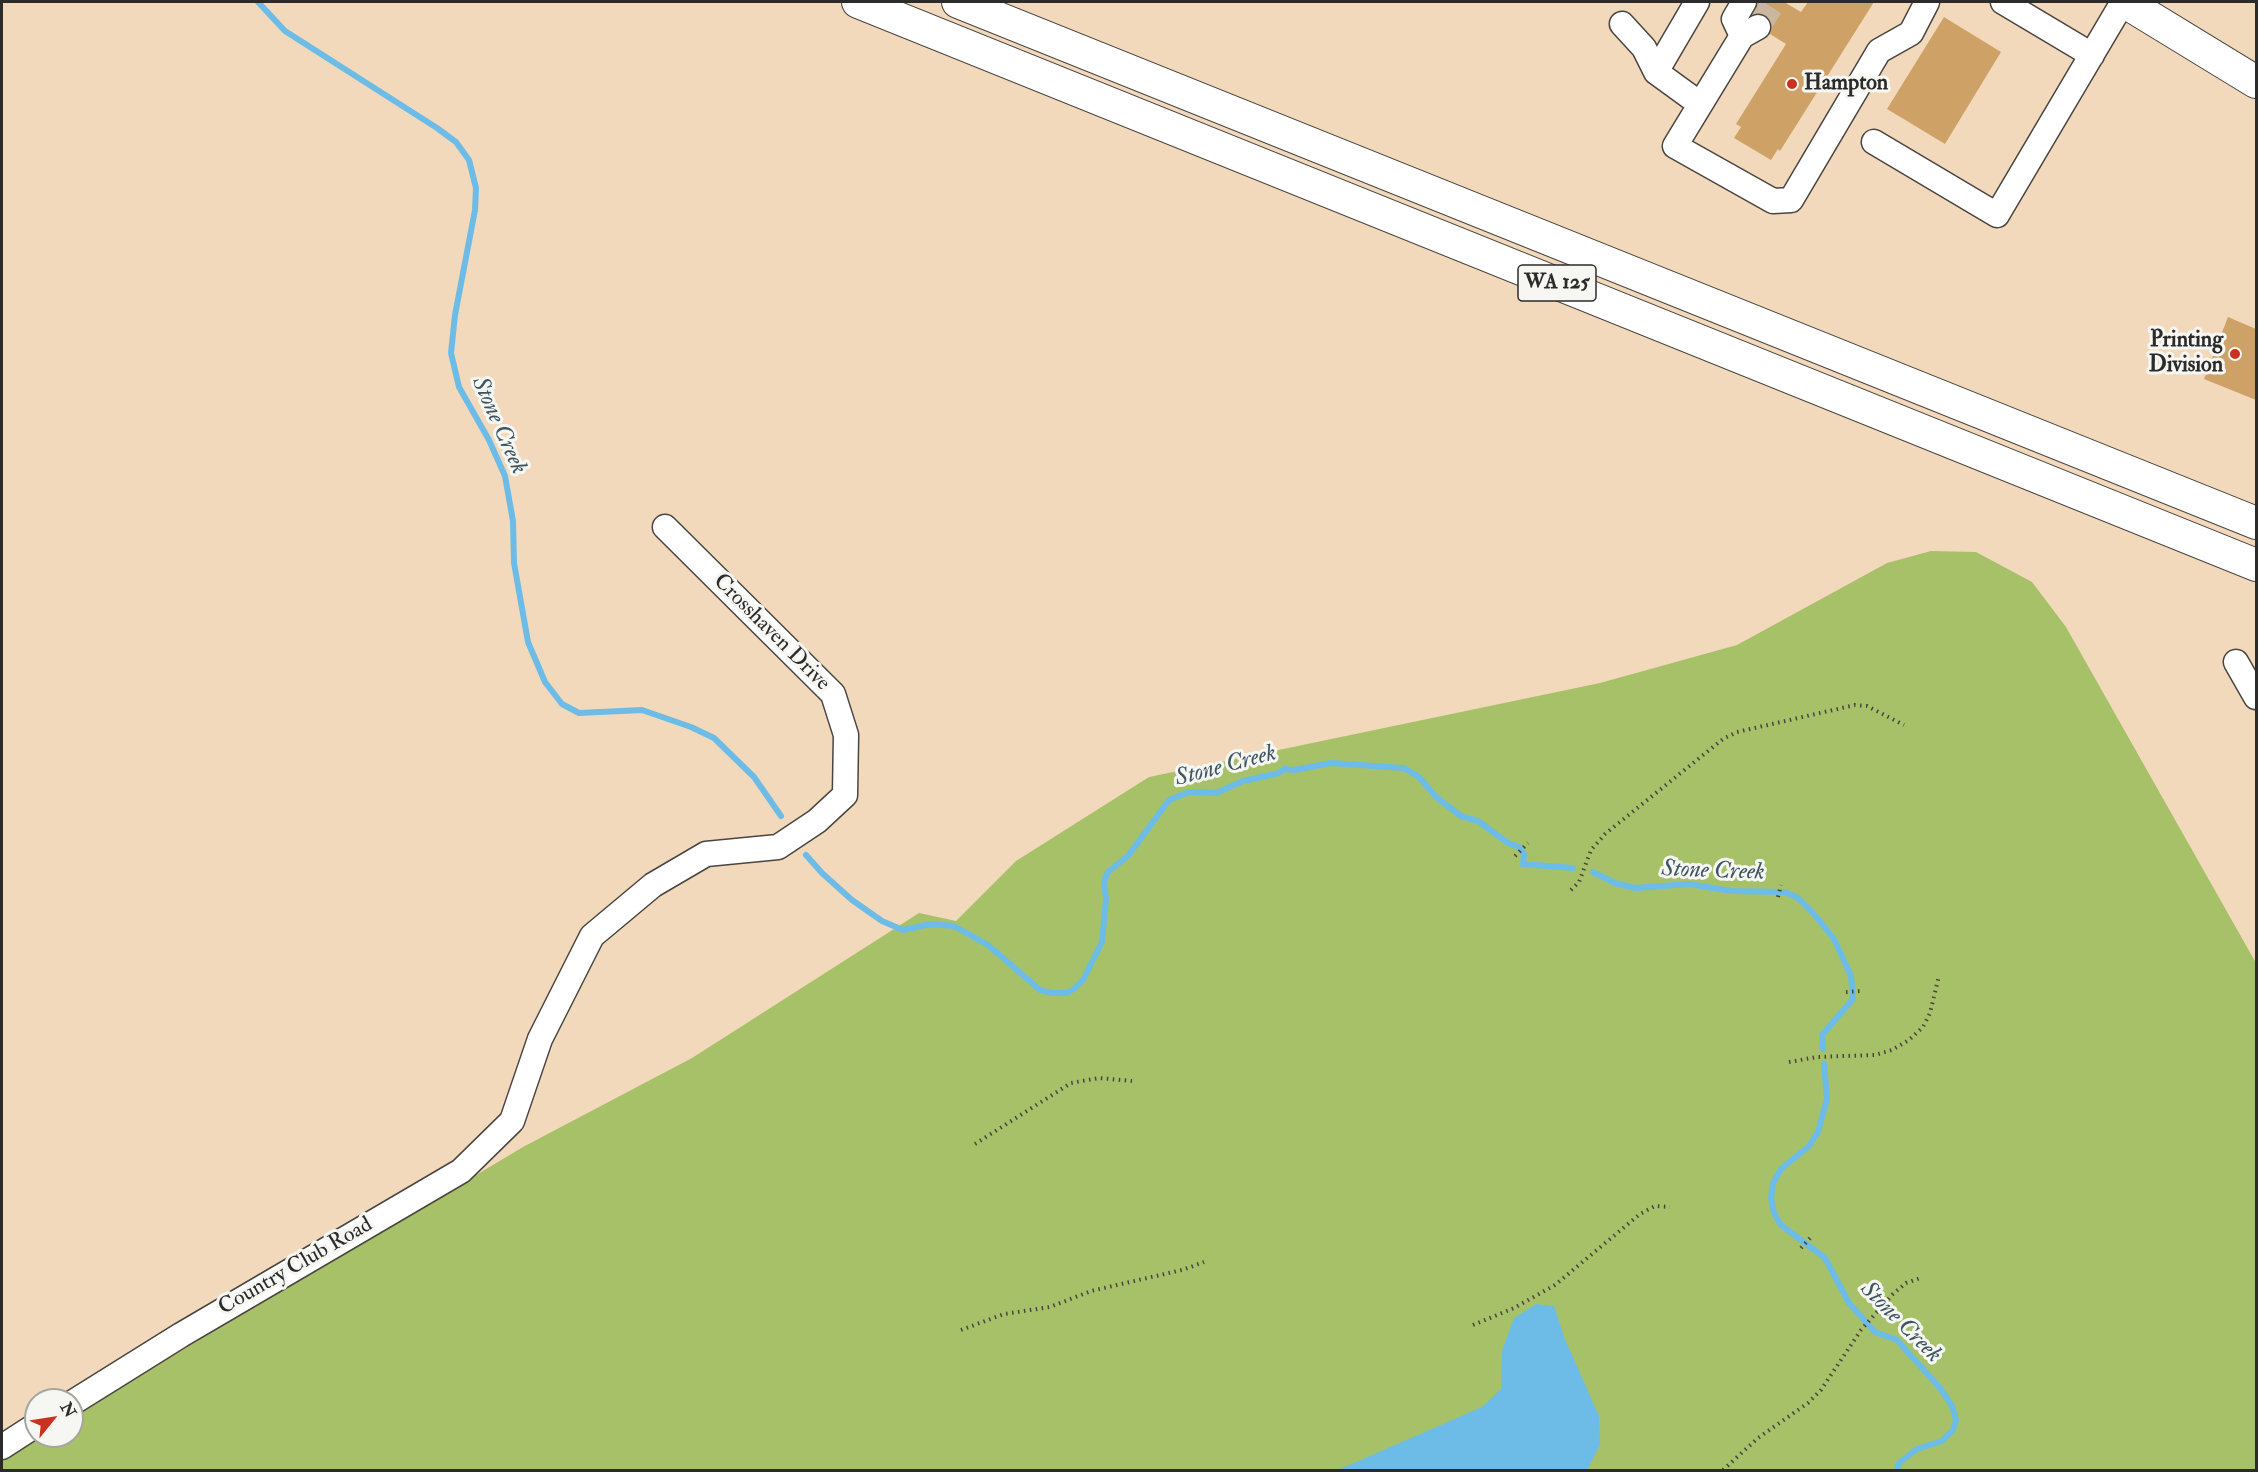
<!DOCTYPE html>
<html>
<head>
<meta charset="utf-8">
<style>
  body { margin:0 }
  #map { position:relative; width:2258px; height:1472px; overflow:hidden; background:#f3d9bb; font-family:"IM FELL Double Pica",serif }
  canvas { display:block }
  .frame { position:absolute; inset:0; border:3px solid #2b2b2b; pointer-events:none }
  .north { position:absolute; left:24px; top:1388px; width:60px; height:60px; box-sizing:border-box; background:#f6f6f2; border:2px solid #a5a5a2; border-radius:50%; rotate:60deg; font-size:16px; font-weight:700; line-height:24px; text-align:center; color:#2b2b2b }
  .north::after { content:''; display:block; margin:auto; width:21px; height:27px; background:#c8321e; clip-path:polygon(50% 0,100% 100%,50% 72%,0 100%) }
</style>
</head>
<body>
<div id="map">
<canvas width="2258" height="1472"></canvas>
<div class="frame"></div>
<div class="north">N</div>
</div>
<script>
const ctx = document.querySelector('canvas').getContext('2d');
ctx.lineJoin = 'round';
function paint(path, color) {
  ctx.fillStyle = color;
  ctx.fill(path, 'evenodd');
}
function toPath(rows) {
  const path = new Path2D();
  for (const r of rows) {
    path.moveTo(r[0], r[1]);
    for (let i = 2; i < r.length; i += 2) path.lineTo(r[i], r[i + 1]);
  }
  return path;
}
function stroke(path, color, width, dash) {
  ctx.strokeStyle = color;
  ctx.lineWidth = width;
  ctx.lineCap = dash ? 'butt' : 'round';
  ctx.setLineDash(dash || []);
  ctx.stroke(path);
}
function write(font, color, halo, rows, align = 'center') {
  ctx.font = font + ' "IM FELL Double Pica",serif';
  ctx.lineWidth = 6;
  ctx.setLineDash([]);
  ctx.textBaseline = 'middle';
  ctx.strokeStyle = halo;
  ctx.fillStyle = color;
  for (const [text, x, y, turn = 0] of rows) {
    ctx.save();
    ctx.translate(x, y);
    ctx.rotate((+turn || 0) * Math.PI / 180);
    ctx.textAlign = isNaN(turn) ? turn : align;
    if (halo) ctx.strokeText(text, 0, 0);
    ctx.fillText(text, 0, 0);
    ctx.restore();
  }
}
paint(toPath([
  [1931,551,1976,552,2032,582,2066,627,2256,963,2256,1470,2,1470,2,1458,38,1436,72,1436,72,1416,523,1147,692,1058,919,913,956,921,1016,861,1149,777,1600,683,1737,645,1887,563]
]), '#a7c168');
paint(toPath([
  [1536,1304,1554,1306,1564,1337,1599,1416,1600,1445,1587,1470,1338,1470,1482,1407,1501,1389,1502,1351,1514,1318]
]), '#6cbce7');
stroke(toPath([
  [258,2,285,31,437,128,456,142,469,160,476,188,475,210,455,315,451,353,459,387,489,440,505,476,513,521,514,563,528,642,545,682,562,704,579,713,642,710,691,727,714,738,754,777,781,816],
  [806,855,822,873,852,900,882,921,903,930,930,924,954,926,988,945,1040,990,1052,993,1067,993,1075,988,1083,980,1102,942,1106,899,1104,881,1108,872,1128,856,1169,800,1189,792,1216,793,1243,781,1279,773,1284,769,1294,770,1331,763,1404,768,1419,777,1436,797,1461,816,1478,821,1508,843,1519,847,1524,854,1523,864,1573,868],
  [1593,872,1615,883,1635,888,1689,884,1731,891,1785,892,1798,898,1814,914,1834,939,1851,976,1853,999,1822,1035,1823,1049],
  [1824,1064,1827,1099,1818,1132,1809,1146,1781,1169,1773,1183,1771,1198,1774,1213,1781,1225,1825,1258,1849,1303,1875,1332,1897,1340,1940,1388,1952,1406,1956,1420,1953,1430,1942,1441,1917,1449,1899,1463,1897,1470]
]), '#6cbce7', 6);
paint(toPath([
  [1758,2,1784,2,1801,12,1808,2,1874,2,1780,151,1778,149,1771,160,1734,138,1741,127,1736,124,1786,44,1770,34,1772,27,1766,15,1754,14],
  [1944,17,2001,52,1945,144,1887,109],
  [2228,317,2256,329,2256,400,2204,379]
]), '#cea267');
stroke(toPath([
  [1758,27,1774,2]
]), '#cbb69e', 24, [24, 12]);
const minor = toPath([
  [2003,2,2092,55],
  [1622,24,1644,48,1656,72,1700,104],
  [1758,27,1742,36,1675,146,1773,201,1791,200,1879,51,1911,33,1927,2],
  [1742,36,1734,19,1744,2],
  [1656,72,1697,2],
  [1874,142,1997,215,2123,2],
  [2236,662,2256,697],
  [72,1403,181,1335,461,1171,512,1121,540,1039,592,936,653,885,706,854,778,847,817,821,845,795,846,735,833,694,665,527],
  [2,1447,36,1425]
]);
const major = toPath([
  [858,2,2256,565],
  [958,2,2256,523],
  [2125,2,2256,82]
]);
stroke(minor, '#494541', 27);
stroke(major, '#494541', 34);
stroke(toPath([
  [1515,856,1528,843],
  [1571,890,1579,882,1591,850,1605,834,1723,739,1737,732,1855,705,1867,706,1904,725],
  [1778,897,1781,885],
  [1846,992,1861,991],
  [1789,1062,1817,1057,1875,1055,1892,1050,1909,1040,1923,1027,1930,1013,1939,976],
  [975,1144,1071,1083,1099,1078,1132,1081],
  [1801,1248,1810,1238],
  [1473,1325,1514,1308,1555,1285,1640,1214,1655,1206,1670,1207],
  [961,1330,1004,1314,1050,1307,1091,1291,1182,1270,1204,1262],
  [1723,1470,1758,1438,1808,1403,1821,1390,1861,1330,1893,1294,1906,1283,1920,1278]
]), '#494541', 4, [1.5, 4.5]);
stroke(minor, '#fff', 24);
stroke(major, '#fff', 32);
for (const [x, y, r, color] of [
  [1792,84,6,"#c8321e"],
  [2235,354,6,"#c8321e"]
]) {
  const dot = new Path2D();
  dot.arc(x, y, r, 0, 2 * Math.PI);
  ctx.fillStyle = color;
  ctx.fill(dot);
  stroke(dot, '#f6f6f2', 2);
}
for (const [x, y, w] of [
  [1557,283,78]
]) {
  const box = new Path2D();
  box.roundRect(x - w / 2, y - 18, w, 36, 4.5);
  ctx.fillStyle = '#f6f6f2';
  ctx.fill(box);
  stroke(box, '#2b2b2b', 1.5);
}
write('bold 21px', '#2b2b2b', null, [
  ["WA 125",1557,283]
]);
write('bold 22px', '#2b2b2b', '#f6f6f2', [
  ["Hampton",1804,84],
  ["Printing",2223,341,"right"],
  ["Division",2223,366,"right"]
], 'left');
write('22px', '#2b2b2b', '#f6f6f2', [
  ["Crosshaven Drive",771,633,45],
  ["Country Club Road",296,1267,-30]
]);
write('italic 24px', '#3e5663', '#f6f6f2', [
  ["Stone Creek",498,426,66],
  ["Stone Creek",1226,767,-15],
  ["Stone Creek",1713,872,2],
  ["Stone Creek",1900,1323,45]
]);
</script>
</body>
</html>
